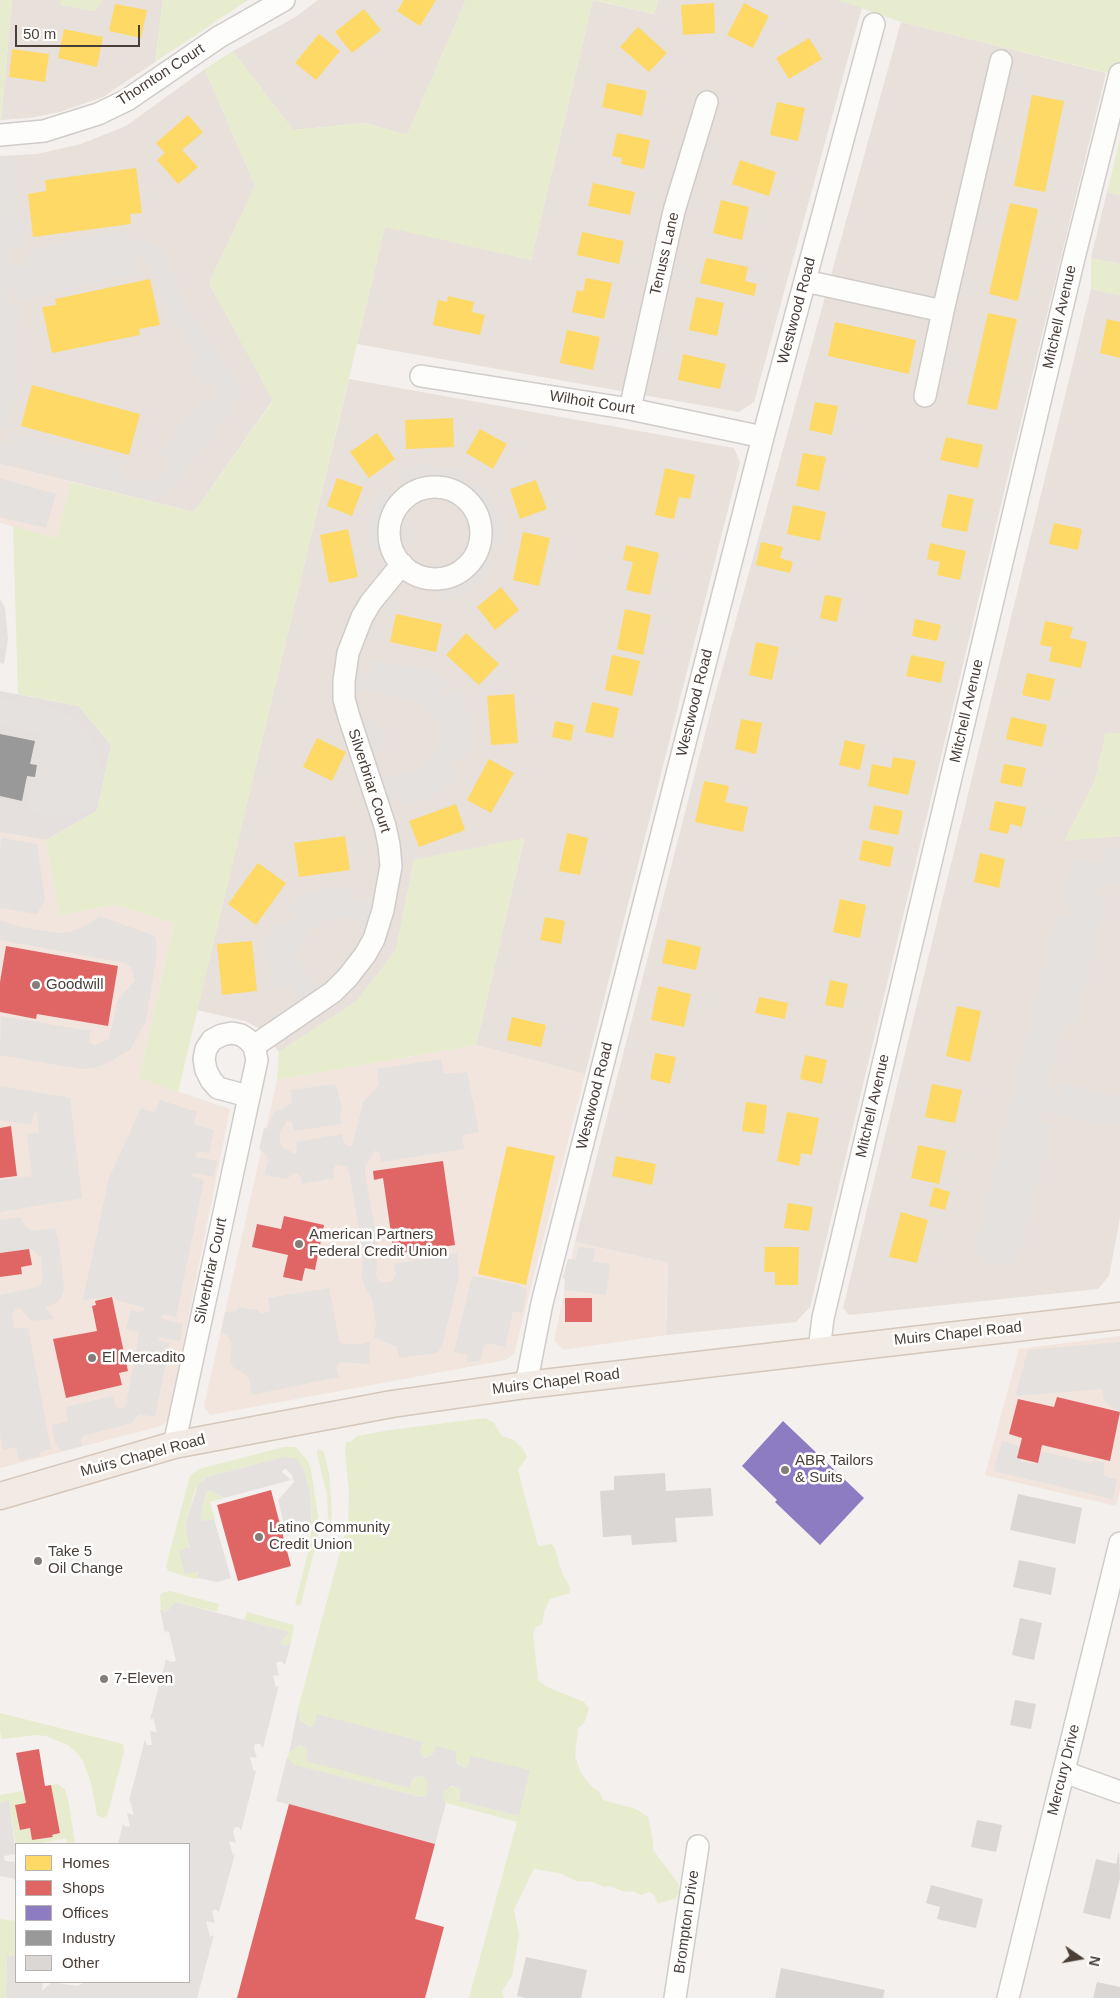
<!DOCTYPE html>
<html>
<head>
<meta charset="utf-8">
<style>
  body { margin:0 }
  #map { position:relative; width:1120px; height:1998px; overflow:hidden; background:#f3f0ed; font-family:Helvetica,sans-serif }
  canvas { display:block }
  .legend { position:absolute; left:15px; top:1843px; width:175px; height:140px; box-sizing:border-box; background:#fff; border:1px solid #b7b2af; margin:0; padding:6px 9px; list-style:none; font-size:15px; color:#4a3f38 }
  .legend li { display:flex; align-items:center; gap:10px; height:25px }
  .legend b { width:25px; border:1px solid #b7b2af }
  .north { position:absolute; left:1055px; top:1933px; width:50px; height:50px; -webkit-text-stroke:4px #fff; paint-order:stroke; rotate:102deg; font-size:14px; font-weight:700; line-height:20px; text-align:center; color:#4a3f38 }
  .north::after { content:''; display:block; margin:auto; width:18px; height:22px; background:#4a3f38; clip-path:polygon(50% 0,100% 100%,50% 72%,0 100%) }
  .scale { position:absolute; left:15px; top:25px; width:125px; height:22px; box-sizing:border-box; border:2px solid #4a3f38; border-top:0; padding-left:6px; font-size:15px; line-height:18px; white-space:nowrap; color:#4a3f38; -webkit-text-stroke:4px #fff; paint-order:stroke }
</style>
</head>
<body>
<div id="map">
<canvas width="1120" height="1998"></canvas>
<ul class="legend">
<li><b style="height:14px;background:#ffd966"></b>Homes</li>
<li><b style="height:14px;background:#e06666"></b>Shops</li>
<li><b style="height:14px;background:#8e7cc3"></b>Offices</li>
<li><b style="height:14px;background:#999"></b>Industry</li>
<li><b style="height:14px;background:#dbd7d4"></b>Other</li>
</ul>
<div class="north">N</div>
<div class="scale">50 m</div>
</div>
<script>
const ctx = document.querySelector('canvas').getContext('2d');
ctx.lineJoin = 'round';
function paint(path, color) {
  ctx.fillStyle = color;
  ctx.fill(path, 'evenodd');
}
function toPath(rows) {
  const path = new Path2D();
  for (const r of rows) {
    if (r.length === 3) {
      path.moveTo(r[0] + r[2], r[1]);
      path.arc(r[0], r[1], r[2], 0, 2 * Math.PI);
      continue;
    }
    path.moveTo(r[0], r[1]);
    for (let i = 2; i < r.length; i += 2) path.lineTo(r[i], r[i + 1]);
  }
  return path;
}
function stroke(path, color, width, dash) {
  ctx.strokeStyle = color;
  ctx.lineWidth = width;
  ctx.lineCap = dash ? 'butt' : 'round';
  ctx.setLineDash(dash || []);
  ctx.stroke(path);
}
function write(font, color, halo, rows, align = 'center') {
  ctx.font = font + ' Helvetica,sans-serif';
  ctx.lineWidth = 5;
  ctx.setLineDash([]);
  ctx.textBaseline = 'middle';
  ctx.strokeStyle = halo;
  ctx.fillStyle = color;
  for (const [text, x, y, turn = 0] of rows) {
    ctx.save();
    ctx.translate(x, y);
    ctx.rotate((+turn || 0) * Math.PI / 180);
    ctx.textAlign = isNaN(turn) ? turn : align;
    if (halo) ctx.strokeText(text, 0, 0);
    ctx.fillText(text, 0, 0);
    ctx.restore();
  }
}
paint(toPath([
  [12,0,61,0,61,5,95,11,102,0,163,0,155,62,103,97,60,112,29,118,1,120],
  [318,0,466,0,407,135,365,123,293,130,233,51,294,18],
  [593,0,654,14,658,0,838,0,862,7,754,402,739,412,357,344,385,226,531,260],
  [901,22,1106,73,1019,429,810,1307,796,1322,666,1335,668,1263,575,1242,714,699],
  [205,69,255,186,209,283,273,400,194,512,0,464,0,156,37,154,81,144,126,126],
  [1107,192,1120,195,1120,264,1091,258],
  [1091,289,1120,295,1120,733,1106,733,1095,781,1065,840,1120,836,1120,1218,1109,1276,1098,1289,849,1315,843,1308],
  [349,379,734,448,740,462,585,1074,476,1045,524,839,414,860,396,950,357,1001,279,1052,262,1030,245,1021,197,1010]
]), '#e7e0db');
paint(toPath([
  [0,464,71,482,56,538,0,523],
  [0,832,46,840,59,915,116,905,174,923,139,1078,230,1109,168,1420,161,1426,0,1468],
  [476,1045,585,1074,514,1354,506,1360,210,1415,204,1406,277,1080],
  [575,1242,668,1263,666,1335,563,1350,554,1340],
  [1120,1336,1120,1491,1116,1506,985,1475,1019,1349]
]), '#f2e5de');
paint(toPath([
  [0,691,79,706,111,745,97,811,46,840,0,832]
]), '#e5e0dd');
paint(toPath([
  [0,0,12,0,1,120,0,120],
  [61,0,102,0,95,11,60,5],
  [163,0,248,0,155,62],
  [466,0,593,0,531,260,385,227,178,1092,139,1078,174,923,116,905,59,915,46,840,97,811,111,745,79,706,18,694,13,526,56,538,71,482,194,512,273,401,209,283,255,186,205,69,233,51,293,130,365,123,407,135],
  [595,0,658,0,654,14],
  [838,0,1120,0,1120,76,901,22],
  [1120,139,1120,195,1107,192],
  [1091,258,1120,264,1120,295,1091,289],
  [1106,733,1120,733,1120,836,1064,841,1095,781],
  [524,838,476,1045,277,1080,279,1052,357,1001,396,950,414,860],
  [485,1418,494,1423,502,1436,514,1440,523,1449,527,1457,518,1470,538,1546,551,1544,554,1546,562,1573,570,1587,570,1593,550,1599,544,1612,542,1624,536,1627,533,1634,538,1680,545,1686,584,1702,589,1709,584,1723,578,1728,575,1756,581,1773,590,1785,599,1792,603,1800,636,1809,648,1817,653,1840,653,1850,678,1883,679,1892,676,1898,658,1904,654,1895,649,1892,641,1895,633,1891,625,1892,610,1886,604,1887,593,1882,576,1881,559,1873,539,1870,534,1868,514,1910,519,1935,512,1976,502,1991,504,1998,469,1998,517,1822,446,1803,443,1797,443,1793,446,1788,455,1786,460,1789,459,1801,519,1816,471,1756,469,1764,464,1768,460,1766,455,1757,433,1754,425,1758,421,1756,420,1753,423,1743,316,1718,314,1725,309,1727,300,1720,298,1709,348,1522,349,1492,345,1451,346,1442,347,1441,350,1442,357,1436,390,1430],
  [284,1447,296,1447,307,1460,311,1470,318,1516,318,1534,314,1552,301,1604,298,1606,295,1604,310,1544,312,1521,310,1493,303,1467,290,1457,276,1459,207,1477,203,1480,195,1490,186,1522,190,1545,188,1548,194,1571,199,1574,198,1578,195,1579,168,1571,166,1566,190,1476,199,1469],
  [319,1449,324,1452,329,1474,332,1512,331,1523,328,1518,327,1495,317,1455,317,1451],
  [209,1490,224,1498,210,1502,215,1519,204,1521,200,1518,207,1491],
  [170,1591,219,1604,217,1612,176,1602,166,1612,161,1611,160,1595,164,1592],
  [247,1612,294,1625,291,1642,286,1646,281,1645,281,1641,289,1632,244,1620],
  [0,1713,123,1744,124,1752,107,1816,102,1818,97,1815,91,1783,83,1761,76,1752,68,1745,46,1736,36,1735,2,1739,0,1732],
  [300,1745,306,1748,307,1756,410,1788,413,1778,423,1776,427,1782,427,1794,426,1796,421,1797,292,1765,287,1758,289,1753],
  [57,1784,65,1789,69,1804,75,1844,68,1844,66,1838,37,1844,16,1844,16,1846,9,1801,0,1803,0,1795,23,1791,26,1803,16,1805,20,1830,30,1828,32,1840,53,1837,52,1835,60,1833,51,1785],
  [0,1919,16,1921,16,1956,7,1957,6,1998,0,1998]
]), '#e8ecce');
paint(toPath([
  [17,157,12,219,15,222,26,222,24,247,13,246,10,249,10,261,15,266,21,267,29,265,26,252,124,229,127,241,130,242,140,238,156,245,164,252,169,260,182,299,236,379,239,386,239,396,234,408,169,493,162,498,149,499,0,461,0,442,8,446,12,433,126,461,122,475,124,477,143,481,152,480,159,476,169,465,169,461,159,454,204,395,215,402,220,397,221,392,218,384,214,383,205,390,189,367,197,363,198,360,181,332,167,315,155,269,152,263,146,259,135,259,138,274,17,302,14,288,7,289,6,304,20,306,11,429,0,428,1,158],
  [423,464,453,468,464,473,461,484,462,487,467,490,471,489,478,481,492,497,499,513,501,532,500,549,490,547,487,548,484,555,485,559,496,563,481,583,455,599,437,601,435,588,419,586,407,580,400,582,393,587,379,575,386,567,387,558,385,552,380,548,368,550,367,530,369,512,376,499,383,488,392,495,396,494,404,485,397,476,408,470],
  [431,496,441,497,458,505,465,512,471,530,471,540,462,557,447,568,438,570,419,567,411,562,404,555,397,537,401,518,406,510,422,498],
  [0,478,56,494,46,528,0,517],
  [0,599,5,608,8,639,4,664,0,663],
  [374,660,416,667,441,675,449,682,442,693,444,696,455,689,465,706,471,721,472,735,466,761,455,757,452,758,450,762,450,764,460,773,437,795,404,807,400,798,395,798,390,801,388,807,377,772,388,777,414,768,424,762,434,753,438,743,439,733,437,722,430,710,421,702,413,699,368,691,361,691,355,695,357,668,362,672,370,673],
  [0,698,53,708,71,716,89,732,103,770,93,809,62,818,26,811,41,734,0,725],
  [378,720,387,749,374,752,372,755,361,722],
  [2,838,37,844,45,900,37,914,0,908,0,849],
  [1120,848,1120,880,1108,883,1096,892,1097,899,1106,901,1076,1023,1066,1020,1063,1023,1049,1080,1050,1087,1057,1095,1060,1093,1063,1082,1119,1096,1117,1107,1120,1110,1120,1128,1053,1112,1047,1112,1041,1115,1041,1123,1052,1125,1017,1264,1007,1262,1003,1267,986,1263,985,1259,973,1256,1057,914,1067,916,1070,914,1066,893,1071,861,1105,863,1103,849],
  [351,886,352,897,356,899,363,900,371,898,375,893,365,926,359,919,353,917,322,922,312,928,305,935,301,945,299,956,301,966,307,977,316,986,323,986,298,1004,298,997,292,987,287,986,279,992,273,983,267,953,267,942,271,932,277,920,286,926,291,925,295,920,294,916,286,909,295,899,305,893],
  [100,916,155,936,157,946,156,960,146,1021,130,1050,105,1064,93,1068,80,1069,0,1055,1,1016,91,1031,89,1042,95,1045,109,1039,118,999,135,981,132,968,125,963,0,940,0,920,20,927,58,933,70,932,85,926],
  [441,1059,444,1074,467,1072,479,1132,464,1135,462,1137,464,1149,381,1162,379,1152,375,1150,365,1167,365,1173,378,1249,376,1276,378,1280,383,1283,393,1281,396,1274,394,1264,457,1253,459,1276,442,1346,437,1353,399,1358,397,1346,394,1346,374,1337,376,1323,372,1299,365,1287,362,1277,363,1251,349,1170,347,1167,336,1165,333,1169,334,1178,302,1184,301,1177,296,1173,292,1174,287,1179,264,1175,268,1161,267,1155,259,1149,264,1128,267,1129,274,1113,292,1103,290,1090,336,1084,342,1109,340,1113,341,1124,294,1131,292,1122,287,1121,280,1133,280,1141,282,1147,295,1154,297,1152,296,1142,342,1134,344,1143,347,1146,352,1146,363,1103,379,1085,377,1069],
  [0,1086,70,1098,82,1198,0,1212,0,1180,32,1176,27,1134,39,1133,37,1113,35,1112,31,1125,0,1120],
  [160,1100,197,1112,194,1121,196,1125,214,1130,209,1153,198,1151,195,1155,197,1157,217,1161,214,1177,192,1173,193,1177,204,1180,176,1317,164,1314,161,1317,162,1319,183,1324,180,1341,158,1337,159,1341,170,1343,155,1417,139,1414,132,1423,83,1436,81,1440,82,1446,61,1451,55,1442,52,1425,67,1422,68,1420,66,1407,113,1396,116,1408,123,1408,126,1405,139,1335,138,1332,126,1329,131,1310,141,1313,145,1310,143,1307,116,1300,115,1296,83,1300,109,1178,141,1108,155,1113],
  [20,1217,26,1227,32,1231,55,1228,59,1243,64,1288,62,1296,57,1302,45,1308,55,1319,31,1321,20,1308,15,1309,12,1316,14,1328,28,1328,51,1449,39,1453,40,1456,19,1461,16,1447,3,1450,0,1433,0,1295,37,1287,41,1284,43,1275,41,1257,32,1250,0,1254,0,1220],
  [578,1247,595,1249,593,1262,610,1264,606,1295,564,1290,565,1280,563,1277,568,1259,576,1260],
  [472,1276,519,1285,527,1290,522,1313,513,1311,505,1347,487,1343,483,1348,480,1361,467,1362,467,1355,454,1352],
  [329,1288,339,1341,343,1344,363,1344,370,1341,369,1364,340,1362,336,1367,339,1377,252,1395,249,1379,246,1375,234,1368,230,1362,232,1343,227,1335,221,1332,225,1312,236,1311,240,1307,257,1310,260,1313,264,1313,269,1312,270,1309,268,1298],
  [1120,1342,1120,1411,1109,1406,1104,1400,1102,1389,1015,1396,1028,1350],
  [1002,1441,1024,1447,1020,1461,1036,1464,1040,1451,1092,1463,1093,1460,1105,1463,1103,1472,1104,1476,1117,1480,1113,1499,994,1471],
  [283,1457,295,1458,303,1467,310,1493,312,1527,300,1528,298,1526,287,1537,278,1500,294,1482,292,1475,286,1469,284,1469,282,1472,291,1480,224,1498,209,1490,207,1491,200,1518,204,1521,214,1519,231,1578,217,1582,198,1578,198,1572,185,1574,179,1551,190,1547,186,1530,186,1522,198,1485,207,1477],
  [176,1602,290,1632,281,1641,281,1645,286,1646,291,1642,285,1665,281,1661,276,1663,279,1676,273,1675,276,1688,279,1685,263,1748,260,1744,255,1744,254,1749,257,1758,250,1757,253,1770,256,1771,241,1831,239,1827,235,1827,233,1832,236,1843,229,1841,233,1855,235,1854,219,1912,215,1909,212,1911,215,1923,206,1921,210,1937,214,1935,197,1998,6,1998,7,1956,16,1956,16,1982,43,1982,42,1991,52,1982,77,1986,85,1982,189,1982,189,1844,118,1844,123,1824,126,1827,130,1826,127,1813,134,1815,130,1801,129,1801,145,1739,147,1745,152,1745,150,1731,157,1732,153,1718,150,1720,166,1659,171,1662,176,1661,169,1632,166,1631,165,1634,160,1609,164,1612,166,1612],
  [298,1709,300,1720,309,1727,314,1725,317,1714,423,1742,420,1753,425,1758,433,1754,436,1746,455,1751,457,1763,464,1768,469,1764,471,1756,530,1770,519,1816,459,1801,460,1789,455,1786,451,1786,443,1793,443,1797,446,1803,435,1844,276,1801,287,1758,295,1765,421,1797,426,1796,427,1794,427,1782,423,1776,413,1778,410,1788,306,1761,307,1752,306,1748,300,1745,289,1753],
  [9,1800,16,1854,4,1856,4,1859,5,1861,16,1862,16,1879,0,1876,0,1803]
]), '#e5e1de');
paint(toPath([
  [404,0,436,0,420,26,397,11],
  [714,3,715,33,683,35,681,5],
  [744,3,769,16,753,48,727,35],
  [115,4,147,10,141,38,109,31],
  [364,9,381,30,352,53,335,32],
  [638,27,667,53,649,72,620,47],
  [64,29,103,37,97,67,58,58],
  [319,34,340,51,316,80,295,63],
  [809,38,822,59,789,79,776,58],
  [12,49,49,54,45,82,9,77],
  [607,83,647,91,642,116,602,107],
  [1032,95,1064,101,1045,192,1014,186],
  [777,102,805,108,798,141,770,135],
  [188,115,203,132,182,150,198,167,178,184,157,160,165,153,156,143],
  [617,133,650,140,644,169,621,164,622,158,612,156],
  [740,160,776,172,769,196,732,184],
  [136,168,142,213,130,214,131,224,33,237,28,194,46,191,45,180],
  [593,183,635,192,630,215,588,206],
  [721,200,749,207,742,240,713,233],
  [1010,203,1038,209,1018,301,989,294],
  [582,232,624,241,619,264,577,255],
  [706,258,748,267,745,281,757,284,754,296,700,283],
  [586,278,612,283,604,319,572,312,577,290,583,292],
  [150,279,160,325,139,329,140,335,52,353,42,307,56,305,55,299],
  [448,296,474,302,472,312,485,315,480,335,433,325,438,300,447,302],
  [696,297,724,303,717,336,689,330],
  [988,313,1017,319,997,410,967,404],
  [1107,319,1120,322,1120,358,1100,353],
  [835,322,916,340,909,374,828,356],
  [567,330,600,337,593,370,560,363],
  [683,354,726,364,720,389,678,380],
  [32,385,140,414,129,455,21,426],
  [815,402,838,406,832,435,809,430],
  [453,418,454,447,406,449,405,420],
  [480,429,507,444,493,469,466,453],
  [377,433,395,459,369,478,350,452],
  [946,437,983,445,978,468,940,460],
  [803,453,826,457,819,491,796,486],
  [665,468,695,475,690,499,679,497,674,519,655,515],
  [337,478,363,487,352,516,327,506],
  [536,480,547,509,520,519,510,489],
  [948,494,974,499,967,532,941,527],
  [793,505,826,512,820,541,787,534],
  [1054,523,1082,529,1078,550,1049,544],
  [348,529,358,577,329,583,320,535],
  [523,532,550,538,539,586,513,580],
  [761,542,783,547,780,558,793,562,790,573,756,565],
  [930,543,966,551,960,580,937,575,940,562,927,559],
  [626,545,659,553,650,595,626,590,633,562,623,560],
  [501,587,519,610,495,630,477,607],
  [825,595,842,598,837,622,820,618],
  [625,609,651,615,643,655,617,649],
  [396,614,442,624,436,652,390,642],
  [915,619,941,625,937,641,912,636],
  [1045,621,1073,627,1070,638,1087,642,1081,668,1049,661,1052,647,1040,645],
  [466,633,499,664,479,685,446,655],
  [756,642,779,647,772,680,749,675],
  [612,655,640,661,632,696,605,690],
  [911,655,945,662,941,683,906,676],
  [1027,673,1055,679,1050,701,1022,695],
  [514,694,518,743,491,745,487,696],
  [592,702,619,708,613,738,585,732],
  [1011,717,1047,725,1042,747,1006,739],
  [741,719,762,723,756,754,735,749],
  [555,721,574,725,571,741,552,737],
  [317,738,346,752,332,781,303,767],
  [845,740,865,745,860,770,839,765],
  [893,757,916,761,908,795,868,786,872,764,891,768],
  [489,759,514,773,491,813,467,800],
  [1004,764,1026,768,1022,787,1000,783],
  [704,781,729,786,725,802,748,807,743,832,695,822],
  [995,801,1026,807,1022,827,1010,824,1008,834,989,830],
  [456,804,465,830,419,847,409,821],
  [874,805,903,811,898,835,869,829],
  [567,833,588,838,580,875,559,871],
  [345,836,350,870,299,877,294,843],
  [863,840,894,847,890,867,859,860],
  [980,853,1005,859,999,888,974,882],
  [258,863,286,883,256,925,228,904],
  [840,899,866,905,860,938,833,932],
  [545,917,565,921,561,944,540,940],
  [667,939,701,947,696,970,662,963],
  [252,941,257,991,222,995,217,944],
  [830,980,848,984,843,1008,825,1005],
  [658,986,691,994,684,1027,651,1020],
  [759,997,788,1003,785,1019,755,1013],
  [957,1006,981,1011,970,1062,946,1056],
  [512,1017,546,1025,541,1047,507,1040],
  [655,1053,676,1057,670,1084,650,1079],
  [805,1055,827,1060,822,1084,800,1079],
  [932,1084,962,1090,955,1123,925,1117],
  [746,1102,767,1105,764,1134,742,1131],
  [787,1112,819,1118,812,1155,801,1153,799,1166,777,1161],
  [918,1145,946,1151,939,1184,911,1178],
  [507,1146,555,1156,526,1285,478,1274],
  [616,1156,656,1164,652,1185,612,1176],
  [934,1187,950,1192,945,1210,929,1206],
  [788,1203,813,1207,809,1231,784,1228],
  [901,1212,928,1220,917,1263,889,1257],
  [765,1247,799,1247,798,1285,775,1285,775,1272,764,1272]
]), '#ffd966');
paint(toPath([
  [6,946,118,966,108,1026,37,1014,36,1019,0,1012,0,982],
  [11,1126,17,1176,0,1178,0,1128],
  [443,1161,455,1245,394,1254,383,1178,374,1180,373,1171],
  [284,1216,324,1225,315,1270,305,1268,302,1281,283,1277,288,1255,252,1247,257,1224,281,1229],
  [29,1249,32,1265,21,1267,22,1274,0,1277,0,1253],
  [112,1297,128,1371,119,1373,122,1385,66,1398,53,1339,97,1331,92,1306,96,1305,95,1301],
  [565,1298,592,1298,592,1322,565,1322],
  [1057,1397,1120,1412,1110,1461,1042,1445,1038,1463,1017,1458,1022,1438,1009,1434,1018,1399,1054,1407],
  [271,1490,291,1566,238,1581,217,1505],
  [39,1749,45,1786,51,1785,60,1833,52,1835,53,1837,32,1840,30,1828,20,1830,15,1805,26,1803,16,1753],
  [289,1804,435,1844,415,1919,444,1927,425,1998,237,1998]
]), '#e06666');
paint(toPath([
  [783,1421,864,1498,820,1545,775,1502,777,1500,742,1466]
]), '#8e7cc3');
paint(toPath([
  [0,734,35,741,30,764,37,765,35,777,27,776,22,801,0,796]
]), '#999');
paint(toPath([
  [665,1473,666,1491,711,1488,713,1516,675,1518,677,1542,632,1545,631,1535,603,1537,600,1491,614,1490,614,1476],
  [1018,1494,1082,1508,1075,1544,1010,1530],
  [1019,1560,1056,1568,1051,1595,1013,1587],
  [1020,1618,1042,1623,1034,1660,1012,1655],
  [1015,1700,1036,1704,1031,1729,1010,1725],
  [977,1820,1002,1825,996,1852,971,1847],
  [1119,1851,1120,1878,1110,1919,1083,1913,1096,1859,1116,1864],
  [931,1885,983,1899,976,1928,937,1919,940,1907,926,1903],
  [526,1957,587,1970,581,1998,525,1998,517,1996],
  [781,1968,885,1990,883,1998,775,1998],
  [1097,1982,1120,1987,1120,1998,1093,1998]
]), '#dbd7d4');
const minor = toPath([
  [0,135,44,131,98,114,127,100,219,37,284,0],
  [805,281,943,311,1001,61],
  [421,376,630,409,763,437],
  [925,396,943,311],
  [630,409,674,211,707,102],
  [435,533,46],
  [254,1046,333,992,347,978,365,955,374,939,383,910,391,866,389,845,385,826,349,717,344,699,344,681,348,653,362,617,371,602,402,564],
  [819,1350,823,1318,1073,262,1120,74],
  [526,1385,542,1303,763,437,874,24],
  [174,1445,257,1060,254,1046,247,1039,241,1035,232,1033,222,1035,212,1040,206,1049,204,1059,206,1070,211,1080,218,1088,248,1096],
  [1064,1772,1120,1792],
  [675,1998,698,1846],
  [1008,1998,1120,1543]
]);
const major = toPath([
  [0,1496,174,1445,392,1404,526,1385,1120,1316]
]);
stroke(minor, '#d0ccc9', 24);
stroke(major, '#d5c7bb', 29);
stroke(minor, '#fdfdfc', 21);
stroke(major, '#f2ebe5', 26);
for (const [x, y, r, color] of [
  [36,985,5,"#857d77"],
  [299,1244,5,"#857d77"],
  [92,1358,5,"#857d77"],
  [785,1470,5,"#857d77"],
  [259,1537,5,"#857d77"],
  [38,1561,5,"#857d77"],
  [104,1679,5,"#857d77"]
]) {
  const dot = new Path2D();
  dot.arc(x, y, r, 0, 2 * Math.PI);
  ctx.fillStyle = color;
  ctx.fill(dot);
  stroke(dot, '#fff', 2);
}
write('15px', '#4a3f38', '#fff', [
  ["Thornton Court",161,75,-33],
  ["Tenuss Lane",665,254,-77],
  ["Westwood Road",797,311,-75],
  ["Mitchell Avenue",1060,317,-77],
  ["Wilhoit Court",592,403,9],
  ["Westwood Road",695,703,-76],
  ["Mitchell Avenue",967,711,-77],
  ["Silverbriar Court",369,781,72],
  ["Westwood Road",595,1096,-76],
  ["Mitchell Avenue",873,1106,-77],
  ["Silverbriar Court",211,1271,-78],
  ["Muirs Chapel Road",958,1334,-6],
  ["Muirs Chapel Road",556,1382,-7],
  ["Muirs Chapel Road",143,1456,-15],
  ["Mercury Drive",1064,1770,-76],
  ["Brompton Drive",687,1922,-82]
]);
write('15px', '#4a3f38', '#fff', [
  ["Goodwill",46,985],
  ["American Partners",309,1235],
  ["Federal Credit Union",309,1252],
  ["El Mercadito",102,1358],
  ["ABR Tailors",795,1461],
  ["& Suits",795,1478],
  ["Latino Community",269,1528],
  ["Credit Union",269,1545],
  ["Take 5",48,1552],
  ["Oil Change",48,1569],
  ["7-Eleven",114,1679]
], 'left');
</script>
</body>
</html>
